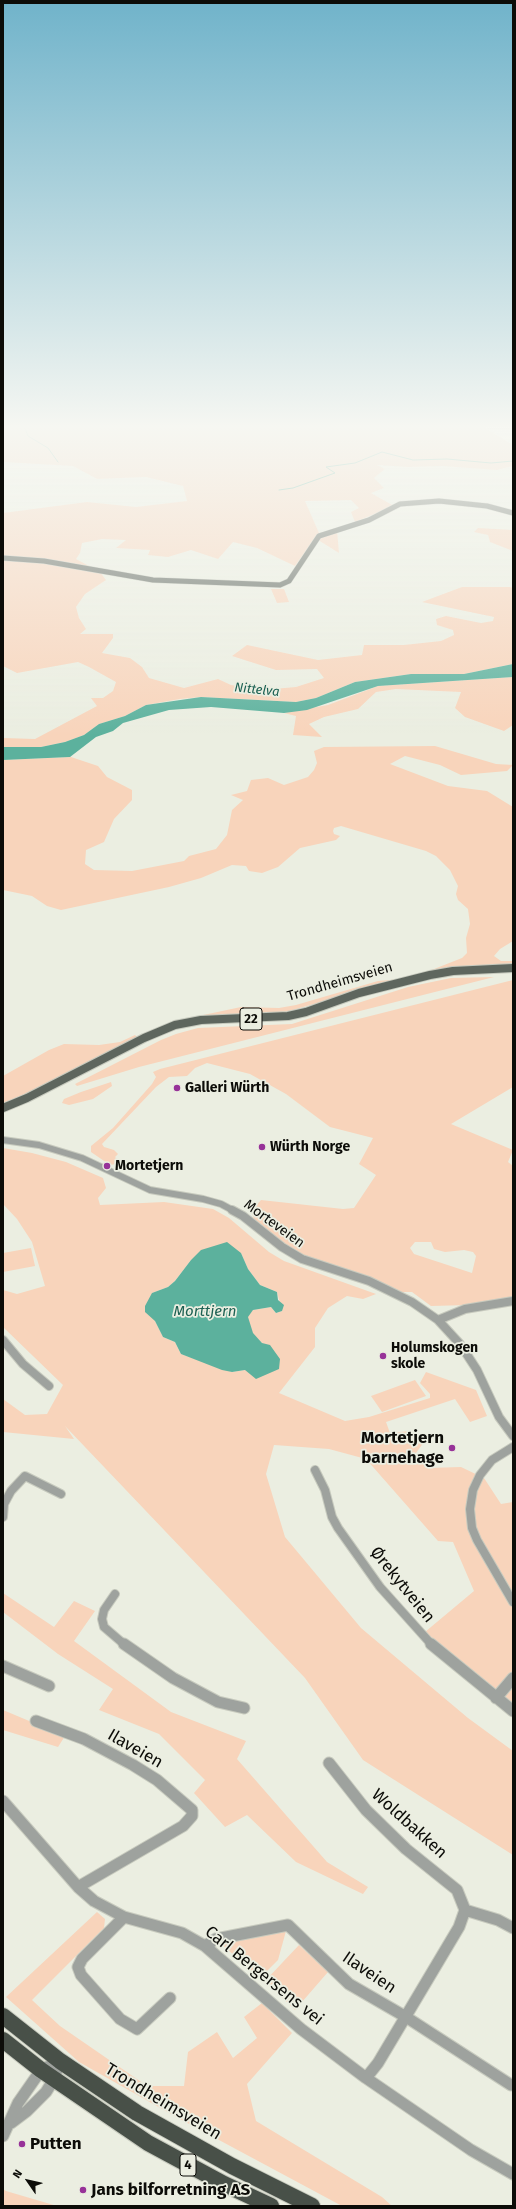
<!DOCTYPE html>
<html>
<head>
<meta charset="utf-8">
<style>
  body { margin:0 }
  #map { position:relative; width:516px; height:2209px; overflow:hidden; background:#ebeee1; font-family:"Fira Sans",sans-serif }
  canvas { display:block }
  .frame { position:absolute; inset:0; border:4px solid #0c0c08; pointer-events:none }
  .north { position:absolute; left:8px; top:2161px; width:40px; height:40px; -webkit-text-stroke:3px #ebeee1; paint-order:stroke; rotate:304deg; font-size:11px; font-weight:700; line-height:16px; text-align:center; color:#0c0c08 }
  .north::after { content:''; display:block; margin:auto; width:14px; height:18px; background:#0c0c08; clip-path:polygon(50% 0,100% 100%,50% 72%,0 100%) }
</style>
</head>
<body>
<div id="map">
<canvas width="516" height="2209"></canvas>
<div class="frame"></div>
<div class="north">N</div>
</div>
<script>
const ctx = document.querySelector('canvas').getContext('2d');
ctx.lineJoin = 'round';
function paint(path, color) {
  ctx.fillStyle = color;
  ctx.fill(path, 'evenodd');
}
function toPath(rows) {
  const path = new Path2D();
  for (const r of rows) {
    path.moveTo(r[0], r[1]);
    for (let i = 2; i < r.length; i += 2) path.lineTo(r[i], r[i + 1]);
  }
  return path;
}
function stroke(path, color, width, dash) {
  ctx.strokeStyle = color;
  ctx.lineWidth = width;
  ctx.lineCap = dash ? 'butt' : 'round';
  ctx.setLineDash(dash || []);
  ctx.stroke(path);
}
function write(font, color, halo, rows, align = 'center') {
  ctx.font = font + ' "Fira Sans",sans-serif';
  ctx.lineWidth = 3.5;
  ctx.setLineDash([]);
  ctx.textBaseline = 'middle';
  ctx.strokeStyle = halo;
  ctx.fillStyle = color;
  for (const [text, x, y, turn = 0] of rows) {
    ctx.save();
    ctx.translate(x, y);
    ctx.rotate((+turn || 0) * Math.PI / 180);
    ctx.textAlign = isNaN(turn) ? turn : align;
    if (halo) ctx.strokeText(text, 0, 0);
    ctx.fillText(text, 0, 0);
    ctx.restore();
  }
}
paint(toPath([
  [3,426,482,426,513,445,513,466,497,470,442,466,408,467,377,465,385,469,374,478,384,488,371,493,394,506,355,522,351,512,359,508,351,500,305,501,319,533,337,530,339,553,315,538,295,566,257,548,233,542,218,559,191,550,168,557,148,555,150,550,116,548,126,540,102,539,82,543,80,553,76,559,100,572,106,580,85,594,76,607,79,618,86,629,80,634,113,634,113,638,102,653,130,658,142,667,149,678,184,688,218,679,231,685,261,690,296,687,324,678,317,669,276,670,232,656,247,645,318,660,362,655,364,645,404,645,441,641,454,635,453,630,437,625,436,619,446,616,481,623,493,621,494,617,422,602,462,587,510,587,513,588,513,664,464,674,411,674,355,682,316,698,296,702,201,697,180,699,146,705,125,716,99,724,84,735,65,742,41,747,3,747,3,738,35,739,97,706,91,698,103,698,113,691,116,682,89,667,78,662,17,673,3,666,3,513,87,502,136,507,187,501,183,486,146,477,97,479,73,466,3,462],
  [478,528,513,530,513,551,490,542,488,535,474,532],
  [271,589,284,589,289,602,277,603],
  [513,677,513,725,504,731,465,717,455,708,461,692,396,689,376,692,358,709,324,717,309,724,322,737,293,735,296,716,284,713,328,705,378,686],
  [435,746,496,764,513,765,507,771,461,775,440,765,405,756,390,764,448,786,487,791,513,807,513,941,500,949,494,956,501,961,513,961,513,964,429,971,462,958,467,953,466,938,470,924,468,909,458,900,456,894,458,886,450,870,436,856,426,851,341,826,334,828,333,831,334,834,340,836,336,840,300,848,278,867,262,873,249,871,246,866,232,865,201,878,169,887,61,910,47,906,32,896,3,890,3,760,71,757,98,766,107,777,132,790,132,800,114,819,104,842,86,850,85,864,94,870,132,871,184,861,189,856,216,849,227,835,232,810,243,800,231,795,247,791,251,780,268,778,284,785,308,777,314,770,317,763,314,751,324,747],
  [494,977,139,1067,77,1086,75,1084,161,1040,176,1034,198,1028,292,1024,408,987,451,978],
  [402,979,282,1013,175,1021,241,1007,279,1008,296,1005,378,981],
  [513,980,513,1087,451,1124,513,1150,508,1162,513,1166,513,1298,469,1305,431,1306,412,1292,402,1292,368,1276,304,1255,282,1242,254,1219,251,1211,261,1200,343,1209,354,1208,376,1175,359,1164,373,1138,330,1127,286,1094,250,1074,207,1063,195,1068,187,1076,169,1077,156,1087,102,1144,104,1147,114,1150,118,1154,115,1157,117,1159,116,1164,110,1165,91,1152,91,1146,113,1128,152,1084,156,1077,153,1072,160,1069],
  [415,1242,431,1242,434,1249,445,1252,464,1250,473,1252,476,1256,472,1273,414,1254,410,1248],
  [135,1035,137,1037,35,1090,3,1103,3,1076,49,1050,64,1044,99,1045,120,1042],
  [111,1082,112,1086,93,1099,69,1105,62,1103,64,1099,81,1092],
  [3,1148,32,1153,66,1162,103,1178,106,1188,98,1198,100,1205,164,1202,213,1209,229,1218,269,1252,284,1261,376,1294,363,1299,347,1296,328,1308,315,1328,315,1347,279,1393,345,1421,369,1417,430,1398,430,1394,420,1383,426,1372,476,1390,487,1416,470,1422,455,1399,386,1422,390,1433,410,1431,424,1442,413,1457,428,1468,461,1467,484,1478,501,1504,513,1502,513,1703,425,1632,474,1591,453,1542,438,1541,366,1459,329,1449,274,1445,266,1474,285,1537,361,1628,468,1718,513,1751,513,1855,363,1760,305,1678,65,1426,74,1439,3,1432,3,1399,25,1415,47,1414,63,1385,3,1327,3,1290,17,1294,45,1286,32,1242,17,1219,3,1204],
  [241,1253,248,1269,260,1285,277,1292,282,1311,276,1313,271,1307,253,1310,247,1317,252,1333,262,1343,245,1370,232,1372,181,1354,175,1342,163,1337,155,1321,152,1293,168,1287,175,1281,191,1260],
  [31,1248,35,1266,3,1272,3,1253],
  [415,1380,426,1396,382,1412,371,1396],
  [3,1593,54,1627,74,1601,95,1611,74,1641,171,1712,246,1741,237,1759,327,1862,368,1887,363,1894,296,1862,247,1815,225,1827,194,1793,205,1780,159,1734,99,1710,113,1689,58,1654,3,1612],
  [3,1710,65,1736,58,1747,3,1730],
  [97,1912,105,1919,104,1928,32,2000,60,2026,147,2086,184,2086,188,2052,217,2032,233,2058,257,2038,244,2017,262,2003,292,2033,247,2084,256,2121,382,2197,392,2206,342,2206,178,2118,79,2062,6,1997],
  [286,1931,278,1960,260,1978,219,1942],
  [299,1945,328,1972,295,2010,265,1981],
  [3,2189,6,2191,57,2206,3,2206]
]), '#f8d4bb');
paint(toPath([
  [513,664,513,677,378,686,307,710,284,713,211,707,169,710,123,723,113,731,96,737,70,757,3,760,3,747,41,747,65,742,84,735,99,724,125,716,146,705,201,697,296,702,316,698,355,682,411,674,464,674],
  [227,1242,241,1253,248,1269,260,1285,277,1292,278,1300,284,1305,282,1311,276,1313,271,1307,253,1310,248,1317,253,1333,262,1343,270,1345,280,1359,279,1369,256,1379,245,1370,232,1372,222,1370,181,1354,175,1342,163,1337,155,1321,145,1312,145,1306,152,1293,168,1287,175,1281,191,1260,201,1250]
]), '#5cb19d');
stroke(toPath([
  [24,426,28,436,48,448,58,462],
  [279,490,293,488,335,473,326,467,355,463,382,452,413,460,447,459,491,463,513,461]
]), '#5cb19d', 1);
const minorFar2 = toPath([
  [3,1140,39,1145,82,1158,150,1190,203,1199,221,1204,234,1211]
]);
const minorFar1 = toPath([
  [232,1210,243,1216,282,1247,302,1259,369,1281,412,1302,438,1320,460,1344,477,1370,499,1417,513,1436],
  [438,1320,465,1309,513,1301],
  [3,1340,23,1364,49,1386],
  [513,1447,492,1460,480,1475,473,1490,470,1509,472,1528,477,1540,513,1602],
  [315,1470,325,1490,332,1517,338,1528,380,1587,432,1645],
  [3,1517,4,1504,11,1491,25,1476,61,1494],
  [115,1594,104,1610,102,1619,104,1627,125,1645]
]);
const minor = toPath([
  [124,1644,173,1678,218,1702,244,1708],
  [431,1644,513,1711],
  [3,1666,49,1686],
  [496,1698,513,1678],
  [36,1721,84,1739,133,1765,157,1780,192,1810,192,1816,183,1826,78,1887],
  [329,1763,366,1810,406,1849,457,1890,465,1910,459,1927,378,2063,366,2078],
  [3,1801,78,1887,94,1901,124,1917,182,1933,205,1946,301,2029,366,2078,471,2150,513,2174],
  [465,1910,498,1920,513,1928],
  [124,1917,82,1959,78,1967,81,1975,120,2019,137,2029,170,1998],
  [205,1946,216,1939,288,1925,349,1984,406,2017,511,2085],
  [11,2123,27,2111,46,2092,54,2079,60,2061],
  [3,2136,18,2103,41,2070,60,2061]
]);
const majorFar1 = toPath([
  [3,558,44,561,153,580,280,585,289,581,319,536,369,520,400,504,439,501,487,506,513,513]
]);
const major = toPath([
  [3,1108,27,1098,144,1038,175,1025,201,1020,288,1016,306,1012,359,993,430,975,453,971,513,968]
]);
const highway = toPath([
  [3,2016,60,2061,137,2113,232,2166,312,2206],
  [3,2040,41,2070,148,2143,224,2184,271,2206]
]);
stroke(minorFar2, '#c7cabe', 8);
stroke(minorFar1, '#c7cabe', 10);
stroke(minor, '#c7cabe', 13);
stroke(majorFar1, '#c7cabe', 6);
stroke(major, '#c7cabe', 10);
stroke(highway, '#c7cabe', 18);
stroke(minorFar2, '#9ea29e', 6);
stroke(minorFar1, '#9ea29e', 8);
stroke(minor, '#9ea29e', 11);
stroke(majorFar1, '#5e665e', 5);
stroke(major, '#5e665e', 8);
stroke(highway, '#485048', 16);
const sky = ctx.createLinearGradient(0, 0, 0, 736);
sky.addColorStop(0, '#70b3ca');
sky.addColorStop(0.58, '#f6f7f2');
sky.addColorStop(1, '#f6f7f200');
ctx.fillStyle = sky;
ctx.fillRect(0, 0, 516, 736);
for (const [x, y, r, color] of [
  [177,1088,4,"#973298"],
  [262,1147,4,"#973298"],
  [107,1166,4,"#973298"],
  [383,1356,4,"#973298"],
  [452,1448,4,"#973298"],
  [22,2144,4,"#973298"],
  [83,2190,4,"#973298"]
]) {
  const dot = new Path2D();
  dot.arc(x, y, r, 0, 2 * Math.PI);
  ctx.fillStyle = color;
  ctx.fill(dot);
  stroke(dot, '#ebeee1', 1.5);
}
write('italic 13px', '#1c6052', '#ebeee1', [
  ["Nittelva",257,690,6]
]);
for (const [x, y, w] of [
  [251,1019,22],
  [188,2165,16]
]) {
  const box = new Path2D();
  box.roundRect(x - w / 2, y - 11, w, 22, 3);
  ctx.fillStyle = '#ebeee1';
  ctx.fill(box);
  stroke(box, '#0c0c08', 1);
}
write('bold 13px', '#0c0c08', null, [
  ["22",251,1019],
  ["4",188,2165]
]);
write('14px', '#0c0c08', '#ebeee1', [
  ["Trondheimsveien",340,982,-16],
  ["Morteveien",274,1224,36]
]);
write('bold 14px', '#0c0c08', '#ebeee1', [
  ["Galleri Würth",185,1088],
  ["Würth Norge",270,1147],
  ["Mortetjern",115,1166],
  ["Holumskogen",391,1348],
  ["skole",391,1364]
], 'left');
write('italic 15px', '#1c6052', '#ebeee1', [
  ["Morttjern",205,1312]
]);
write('bold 17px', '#0c0c08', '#ebeee1', [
  ["Mortetjern",444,1438,"right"],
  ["barnehage",444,1458,"right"],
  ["Putten",30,2144],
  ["Jans bilforretning AS",91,2190]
], 'left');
write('17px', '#0c0c08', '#ebeee1', [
  ["Ørekytveien",402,1585,51],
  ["Ilaveien",135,1749,30],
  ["Woldbakken",409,1824,42],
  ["Ilaveien",369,1973,34],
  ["Carl Bergersens vei",264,1976,39],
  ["Trondheimsveien",163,2102,31]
]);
</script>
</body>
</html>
